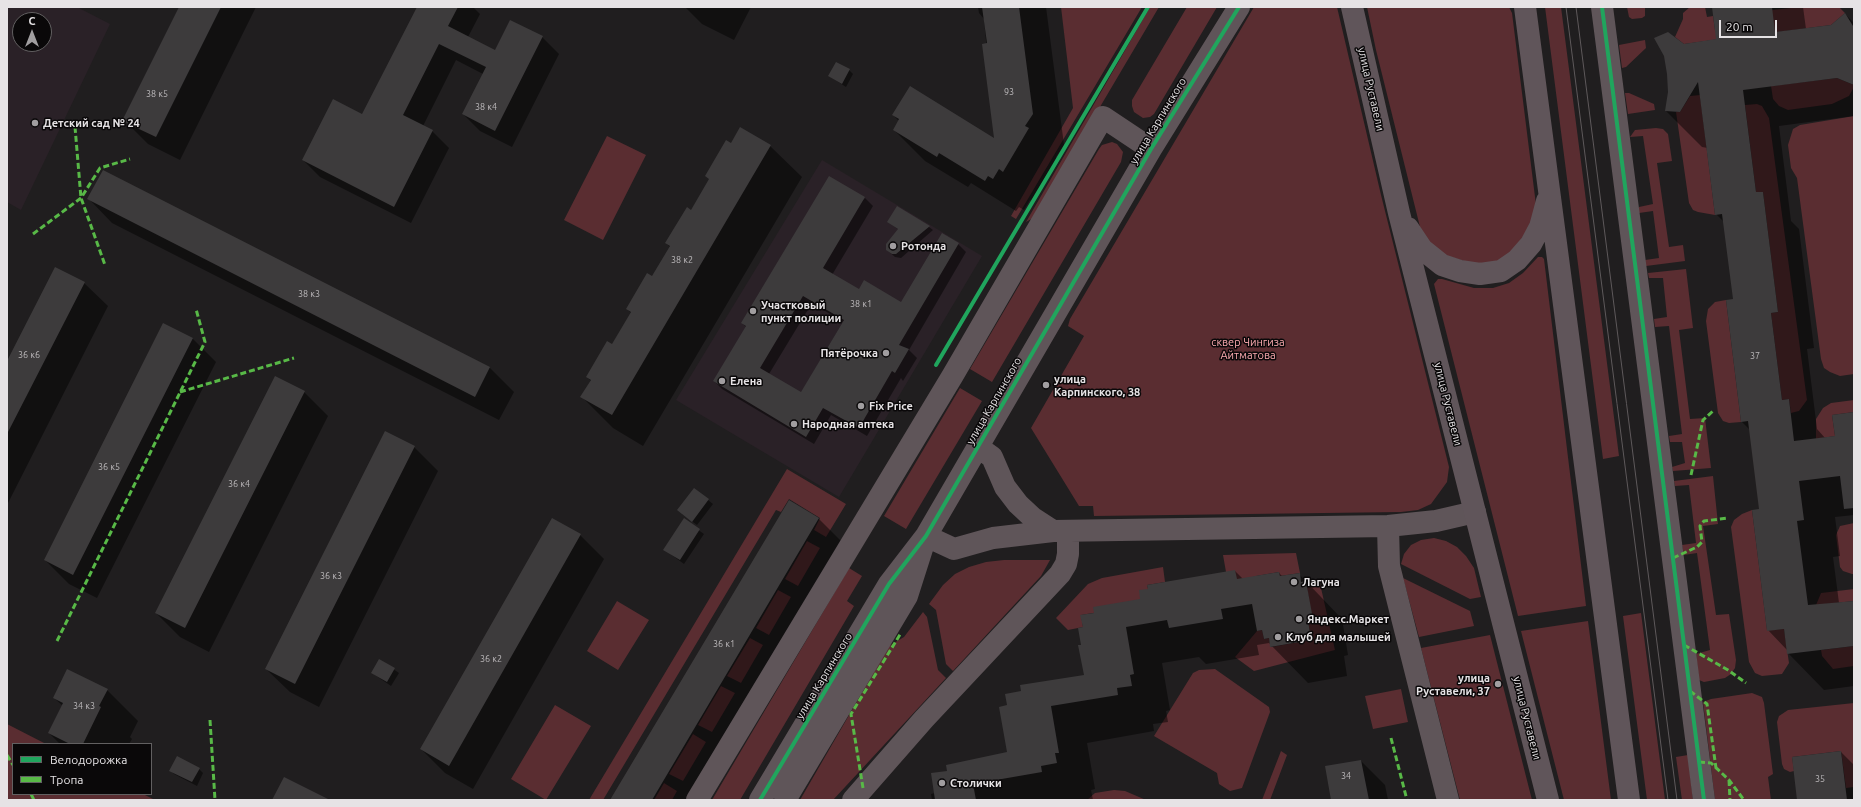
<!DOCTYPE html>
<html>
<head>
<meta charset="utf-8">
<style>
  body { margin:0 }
  #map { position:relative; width:1861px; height:807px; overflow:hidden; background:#201e1f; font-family:Ubuntu,sans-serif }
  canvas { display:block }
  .frame { position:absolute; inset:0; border:8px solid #e6e3e5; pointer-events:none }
  .legend { position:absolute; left:12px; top:743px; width:140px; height:52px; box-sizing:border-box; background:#0a0809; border:1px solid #626061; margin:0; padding:5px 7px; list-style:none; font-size:12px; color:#e6e3e5 }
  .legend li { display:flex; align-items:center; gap:8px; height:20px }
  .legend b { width:20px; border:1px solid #626061 }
  .north { position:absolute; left:12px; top:12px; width:40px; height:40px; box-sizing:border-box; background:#0a0809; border:1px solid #626061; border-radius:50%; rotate:0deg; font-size:11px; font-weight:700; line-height:16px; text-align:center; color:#e6e3e5 }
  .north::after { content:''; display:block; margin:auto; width:14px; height:18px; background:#a19ea0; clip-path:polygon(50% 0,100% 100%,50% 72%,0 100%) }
  .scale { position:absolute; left:1719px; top:20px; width:58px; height:18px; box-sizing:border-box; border:2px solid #e6e3e5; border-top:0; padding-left:5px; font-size:12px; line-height:14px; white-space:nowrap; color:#e6e3e5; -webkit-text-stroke:3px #0a0809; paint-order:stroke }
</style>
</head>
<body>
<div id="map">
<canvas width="1861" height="807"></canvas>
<div class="frame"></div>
<ul class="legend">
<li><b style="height:5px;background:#20a55d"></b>Велодорожка</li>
<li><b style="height:5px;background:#58b947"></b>Тропа</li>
</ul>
<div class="north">С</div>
<div class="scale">20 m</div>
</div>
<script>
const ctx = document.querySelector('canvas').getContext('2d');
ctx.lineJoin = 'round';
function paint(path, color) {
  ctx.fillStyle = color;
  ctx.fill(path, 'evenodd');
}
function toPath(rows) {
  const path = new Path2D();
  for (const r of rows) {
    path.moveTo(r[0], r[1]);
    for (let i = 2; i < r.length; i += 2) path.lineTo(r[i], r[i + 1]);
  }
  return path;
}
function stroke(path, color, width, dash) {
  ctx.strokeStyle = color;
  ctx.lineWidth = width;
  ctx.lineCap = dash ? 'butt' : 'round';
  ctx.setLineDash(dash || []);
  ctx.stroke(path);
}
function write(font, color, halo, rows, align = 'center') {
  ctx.font = font + ' Ubuntu,sans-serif';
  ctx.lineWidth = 3;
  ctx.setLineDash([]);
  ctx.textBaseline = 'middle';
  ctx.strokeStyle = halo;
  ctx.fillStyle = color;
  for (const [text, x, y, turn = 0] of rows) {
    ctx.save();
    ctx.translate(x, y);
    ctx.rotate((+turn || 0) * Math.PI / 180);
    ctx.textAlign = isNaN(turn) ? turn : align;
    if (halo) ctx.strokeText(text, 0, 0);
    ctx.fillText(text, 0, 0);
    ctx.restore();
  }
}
paint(toPath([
  [7,7,77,7,110,24,21,210,7,202],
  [20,20,44,20,44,44,20,44],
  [822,160,982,256,839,497,676,400]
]), '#2a2127');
paint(toPath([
  [1061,7,1142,7,1016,219,1011,216,1073,108],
  [1150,7,1159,7,1035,217,1026,222],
  [1187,7,1217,7,1154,114,1150,117,1143,118,1134,112,1132,106,1132,100],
  [1254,7,1337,7,1381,195,1449,467,1447,482,1431,504,1418,510,1401,512,1094,516,1093,506,1079,506,1031,428,1084,336,1068,326,1070,319],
  [1367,7,1509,7,1512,13,1536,205,1532,221,1523,237,1511,253,1498,263,1481,266,1444,255,1432,245,1421,231,1376,50],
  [1545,7,1561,7,1619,456,1603,459],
  [1627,7,1645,7,1645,16,1642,18,1632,19,1629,17],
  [1690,7,1705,7,1707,17,1713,16,1715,30,1720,39,1684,44,1675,37,1683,19,1683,13],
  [1800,7,1839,7,1845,13,1831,25,1770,33,1772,10],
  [1645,40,1646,48,1626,67,1622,68,1619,45],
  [1837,78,1854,85,1854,87,1849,96,1832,104,1788,110,1779,106,1773,99,1771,86],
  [1625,93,1629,93,1654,104,1655,110,1628,114],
  [1700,95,1715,215,1698,212,1693,210,1689,203,1676,112,1680,112,1690,96],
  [1757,104,1762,106,1769,118,1807,400,1799,411,1791,413,1789,399,1782,400,1771,313,1778,312,1763,192,1756,192,1745,105],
  [1854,116,1854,374,1840,376,1830,372,1824,368,1821,359,1797,178,1791,168,1788,145,1793,129,1800,125],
  [1656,128,1663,129,1668,134,1672,161,1657,163,1669,247,1683,245,1685,261,1646,266,1645,260,1659,258,1653,211,1639,213,1639,207,1653,204,1643,136,1630,137,1635,130],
  [607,136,646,155,603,240,564,220],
  [1112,142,1117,144,1123,152,1121,162,992,382,970,369,1099,149,1102,145],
  [1538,257,1542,257,1544,259,1586,606,1518,616,1434,284,1438,279,1442,279,1474,288,1493,288,1509,283,1523,273],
  [1686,269,1693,328,1679,330,1690,419,1705,418,1711,468,1673,471,1672,467,1685,463,1682,442,1670,442,1669,436,1682,434,1669,326,1655,327,1654,319,1667,317,1663,278,1649,278,1648,273],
  [1726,300,1741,422,1729,423,1723,421,1718,413,1706,321,1708,309,1715,302],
  [960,388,982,401,906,529,884,516],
  [1854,400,1854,412,1832,415,1835,436,1816,439,1816,419,1823,408,1831,403],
  [787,469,846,504,826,537,814,530,820,518,789,499,781,512,776,510,603,800,589,800],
  [1713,476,1718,524,1703,526,1716,615,1729,614,1736,660,1735,668,1731,674,1725,678,1704,682,1699,680,1696,654,1710,650,1697,553,1684,555,1682,545,1696,543,1689,485,1675,486,1674,481],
  [1752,510,1767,630,1784,629,1789,663,1782,674,1762,676,1755,673,1749,662,1731,527,1734,520,1742,514],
  [1854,523,1854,574,1852,574,1843,571,1840,567,1836,535,1840,526],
  [1434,538,1446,541,1457,547,1466,556,1474,568,1481,597,1470,599,1401,564,1404,554,1411,545,1421,540],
  [807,541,820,548,798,586,785,579],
  [1296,553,1300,573,1280,576,1279,572,1256,576,1237,583,1226,572,1223,555],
  [1004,560,1050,560,1041,576,953,671,946,664,936,610,929,604,943,585,955,574,969,567,986,562],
  [1163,567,1165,582,1147,585,1148,589,1141,605,1081,615,1083,627,1068,630,1056,618,1088,584,1102,578],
  [849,568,862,576,847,601,854,606,740,800,712,800],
  [1403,578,1470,611,1474,626,1419,637],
  [1319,579,1335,650,1254,671,1235,657,1257,631,1262,630,1264,639,1269,638,1271,647,1311,640,1308,620,1312,619,1306,581],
  [1854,589,1854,601,1816,605,1821,593],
  [778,590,791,597,769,635,756,628],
  [617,601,649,620,618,670,587,651],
  [923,612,927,617,938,670,946,678,833,800,800,800,889,646,904,637],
  [1641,613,1665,800,1647,800,1623,616],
  [1588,621,1611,800,1564,800,1521,631],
  [1490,635,1532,800,1460,800,1421,648],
  [750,638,763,645,741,683,727,676],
  [1854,646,1854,666,1833,669,1822,656,1821,650],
  [1215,669,1269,707,1270,712,1242,788,1230,791,1219,784,1217,773,1154,736,1193,673,1199,670],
  [721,686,735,693,712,732,698,725],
  [1401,689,1408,722,1373,729,1365,696],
  [1752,693,1762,697,1764,703,1773,774,1768,777,1771,800,1715,800,1703,702,1711,699],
  [1854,703,1854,787,1846,788,1841,751,1792,757,1794,771,1790,772,1784,769,1782,764,1777,722,1779,716,1788,710],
  [555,705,591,726,546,800,511,779],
  [7,724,46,744,13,744,13,794,143,794,155,800,7,800],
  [693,734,706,742,683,781,669,774],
  [1281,751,1287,755,1270,800,1262,800],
  [1688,755,1693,800,1682,800,1676,757],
  [664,783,677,791,672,800,654,800],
  [1114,790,1125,791,1146,800,1087,800,1095,793]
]), '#5a2d31');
paint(toPath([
  [181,7,256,7,180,160,148,144,124,120],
  [418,7,473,7,480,14,468,37,495,51,542,37,559,54,512,147,480,131,463,114,483,74,456,60,423,126,432,131,449,148,411,223,320,177,303,160,363,116],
  [685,7,751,7,734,40,702,24],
  [978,7,1046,7,1064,145,1056,157,1060,160,1034,202,1030,200,1024,210,1019,207,1016,211,971,183,968,187,925,161,894,130,899,121,893,115,995,140,984,19,979,13],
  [1713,7,1803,7,1806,29,1831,26,1845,14,1854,23,1854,116,1779,126,1791,221,1799,229,1814,348,1807,349,1817,429,1825,438,1836,437,1854,413,1854,515,1835,517,1840,556,1833,557,1839,603,1854,602,1854,686,1824,690,1788,653,1787,650,1768,630,1760,510,1750,430,1742,422,1734,300,1724,222,1716,214,1708,148,1702,147,1666,111,1683,45,1717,40],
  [849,70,853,74,846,87,829,76],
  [731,144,770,146,802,177,643,446,613,428,582,397,591,381,587,377,612,345,631,313,627,309,652,277,670,247,666,243,691,211],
  [103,171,490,368,514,392,499,420,112,223,89,199],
  [865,198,873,206,832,275,859,291,901,303,958,244,966,252,909,350,917,358,903,381,901,378,867,436,831,415,814,444,722,389,714,381,746,327,742,323],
  [812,303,843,322,801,393,769,374],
  [888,222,929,227,933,230,901,258,895,257,887,250,899,230],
  [84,283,108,306,7,505,7,363],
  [192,338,216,362,97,598,69,584,45,560],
  [304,392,328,416,209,652,180,637,156,613],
  [414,447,438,471,319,707,290,692,266,669],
  [694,489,713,504,697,525,682,514],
  [789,501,819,519,843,543,690,800,611,800],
  [684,520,704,534,684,564,665,550],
  [580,535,604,559,473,789,445,773,421,749],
  [1235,571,1243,579,1279,573,1283,577,1299,574,1342,619,1348,655,1344,656,1347,676,1308,683,1269,643,1257,645,1259,655,1206,664,1199,657,1162,663,1170,710,1166,711,1168,722,1153,724,1154,731,1087,743,1095,789,1091,790,1093,800,932,800,931,794,935,793,948,771,1008,753,1008,706,1085,675,1082,646,1084,628,1095,613],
  [380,660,399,673,391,686,372,673],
  [107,690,138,721,130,737,132,739,129,744,60,744,49,733,63,706,54,698],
  [1841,752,1854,765,1854,800,1798,800],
  [1361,761,1385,785,1388,800,1332,800],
  [199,769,203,773,197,786,174,774,170,770]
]), '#0007');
paint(toPath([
  [179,7,221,7,156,137,122,121],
  [417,7,458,7,448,26,495,50,510,20,543,36,495,131,462,114,486,67,439,44,403,115,433,130,394,207,302,160,333,99,362,114],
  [982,7,1019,7,1033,114,1025,126,1029,128,1003,172,999,169,993,179,988,176,985,181,939,153,937,157,893,130,899,119,892,115,910,86,994,138,982,44,987,43],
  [1712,7,1772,7,1775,32,1831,25,1845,13,1853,26,1854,85,1837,78,1743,90,1756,192,1763,192,1778,312,1771,313,1782,400,1789,399,1794,441,1835,436,1832,415,1854,412,1854,508,1844,509,1840,476,1799,481,1804,520,1797,521,1808,605,1854,601,1854,646,1787,654,1784,629,1767,631,1752,510,1759,509,1748,421,1741,422,1726,300,1733,299,1722,214,1715,215,1698,82,1680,112,1665,111,1668,92,1667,74,1664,56,1654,38,1668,32,1684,44,1716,39],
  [836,62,850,69,842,84,828,76],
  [740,127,771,145,612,415,580,397,591,380,586,377,607,341,612,344,631,312,626,309,647,273,652,276,670,246,665,243,687,207,691,210,709,179,705,176,726,140,731,143],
  [103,170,490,367,475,397,87,199],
  [829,176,865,197,823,268,859,289,864,280,901,302,942,233,959,243,899,345,909,349,895,373,892,371,859,428,823,408,806,437,713,381,746,326,741,323],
  [803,296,844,320,801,392,760,368],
  [897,206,930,226,896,254,892,254,886,250,886,244,898,229,887,222],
  [55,267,85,282,7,434,7,361],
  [163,323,193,338,73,575,44,560],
  [275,376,305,391,185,628,155,613],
  [385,431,415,446,295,684,265,669],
  [694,488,709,499,692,522,677,510],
  [789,500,819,518,694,729,652,800,610,800],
  [552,518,581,534,449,766,420,749],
  [684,518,700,529,680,560,663,550],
  [1235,570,1237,579,1279,572,1280,576,1300,573,1301,582,1306,581,1313,619,1308,620,1311,640,1270,647,1269,638,1264,639,1262,630,1257,631,1252,604,1221,609,1223,619,1169,628,1167,620,1126,627,1134,674,1130,675,1132,686,1117,688,1118,695,1051,706,1059,753,1055,753,1057,763,1041,766,1042,772,973,784,976,800,935,800,931,773,947,771,946,765,1007,752,999,707,1007,705,1005,694,1021,691,1020,685,1084,675,1078,645,1081,645,1078,628,1083,627,1080,615,1094,613,1093,607,1140,599,1139,590,1148,589,1147,585],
  [379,659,395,668,387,682,371,673],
  [67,669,108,689,99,706,101,707,83,744,70,744,48,733,63,703,53,698],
  [1841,751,1847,800,1797,800,1792,757],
  [177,756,200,768,192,782,169,771],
  [1361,760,1369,800,1331,800,1325,766],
  [284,777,330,800,272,800]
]), '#3d3b3c');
stroke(toPath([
  [1602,7,1704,800],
  [978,447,992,457,1005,487,1018,504,1033,518,1053,531],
  [1388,526,1389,566,1448,800],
  [926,536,954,549,993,538,1053,531,1388,526,1436,521,1475,512],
  [697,800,953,375,1103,117,1151,149],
  [760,800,889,584,926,536,1151,149,1239,7],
  [785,800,907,596,922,549],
  [853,800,924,719,1060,574,1066,564,1068,554,1068,531]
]), '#5f5559', 22);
stroke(toPath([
  [1352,7,1399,213,1548,800],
  [1525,7,1629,800],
  [1408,228,1422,249,1442,265,1460,271,1480,274,1501,271,1517,260,1531,244,1540,227,1547,201]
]), '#60555a', 22);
stroke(toPath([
  [1566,7,1668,800],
  [1576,7,1677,800]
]), '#5e595b', 1);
stroke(toPath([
  [75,127,81,198,105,265],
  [33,234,81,198,100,168,130,159],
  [180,392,294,358],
  [1691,475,1703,420,1713,411],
  [1673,558,1697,547,1702,542,1700,526,1704,521,1728,518],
  [57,641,205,342,196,309],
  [1684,645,1728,670,1746,683],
  [1690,691,1707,704,1716,768],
  [210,720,215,800],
  [1391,738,1407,800],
  [7,755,13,765],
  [1699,762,1711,763,1729,780,1744,800],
  [1729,780,1730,800],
  [863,788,851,714,901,633],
  [31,794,34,800]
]), '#58b947', 3, [6, 3]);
stroke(toPath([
  [1602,7,1704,800],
  [936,365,1148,7],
  [760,800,889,584,926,536,1151,149,1239,7]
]), '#20a55d', 4);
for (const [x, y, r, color] of [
  [35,123,4,"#a19ea0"],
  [893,246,4,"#a19ea0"],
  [753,311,4,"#a19ea0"],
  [886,353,4,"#a19ea0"],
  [722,381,4,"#a19ea0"],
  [1046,385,4,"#a19ea0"],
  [861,406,4,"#a19ea0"],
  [794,424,4,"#a19ea0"],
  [1294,582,4,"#a19ea0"],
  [1299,619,4,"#a19ea0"],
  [1278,637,4,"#a19ea0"],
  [1498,684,4,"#a19ea0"],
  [942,783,4,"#a19ea0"]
]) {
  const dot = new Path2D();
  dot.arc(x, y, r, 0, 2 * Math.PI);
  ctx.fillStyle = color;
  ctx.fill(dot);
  stroke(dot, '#0a0809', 1.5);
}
write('9px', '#bcb9bb', null, [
  ["93",1009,92],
  ["38 к5",157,94],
  ["38 к4",486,107],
  ["38 к2",682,260],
  ["38 к3",309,294],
  ["38 к1",861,304],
  ["36 к6",29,355],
  ["37",1755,356],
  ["36 к5",109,467],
  ["36 к4",239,484],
  ["36 к3",331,576],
  ["36 к1",724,644],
  ["36 к2",491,659],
  ["34 к3",84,706],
  ["34",1346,776],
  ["35",1820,779]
]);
write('11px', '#e6e3e5', '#0a0809', [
  ["улица Руставели",1371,89,77],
  ["улица Карпинского",1158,121,-59],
  ["улица Карпинского",994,401,-60],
  ["улица Руставели",1448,404,76],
  ["улица Карпинского",824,676,-59],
  ["улица Руставели",1527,718,76]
]);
write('bold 11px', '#e6e3e5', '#0a0809', [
  ["Детский сад № 24",43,123],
  ["Ротонда",901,246],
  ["Участковый",761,305],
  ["пункт полиции",761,318],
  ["Пятёрочка",878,353,"right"],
  ["улица",1054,379],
  ["Карпинского, 38",1054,392],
  ["Елена",730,381],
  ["Fix Price",869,406],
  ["Народная аптека",802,424],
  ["Лагуна",1302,582],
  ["Яндекс.Маркет",1307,619],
  ["Клуб для малышей",1286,637],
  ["улица",1490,678,"right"],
  ["Руставели, 37",1490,691,"right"],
  ["Столички",950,783]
], 'left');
write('11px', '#fdabb0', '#0a0809', [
  ["сквер Чингиза",1248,342],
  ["Айтматова",1248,355]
]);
</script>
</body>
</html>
